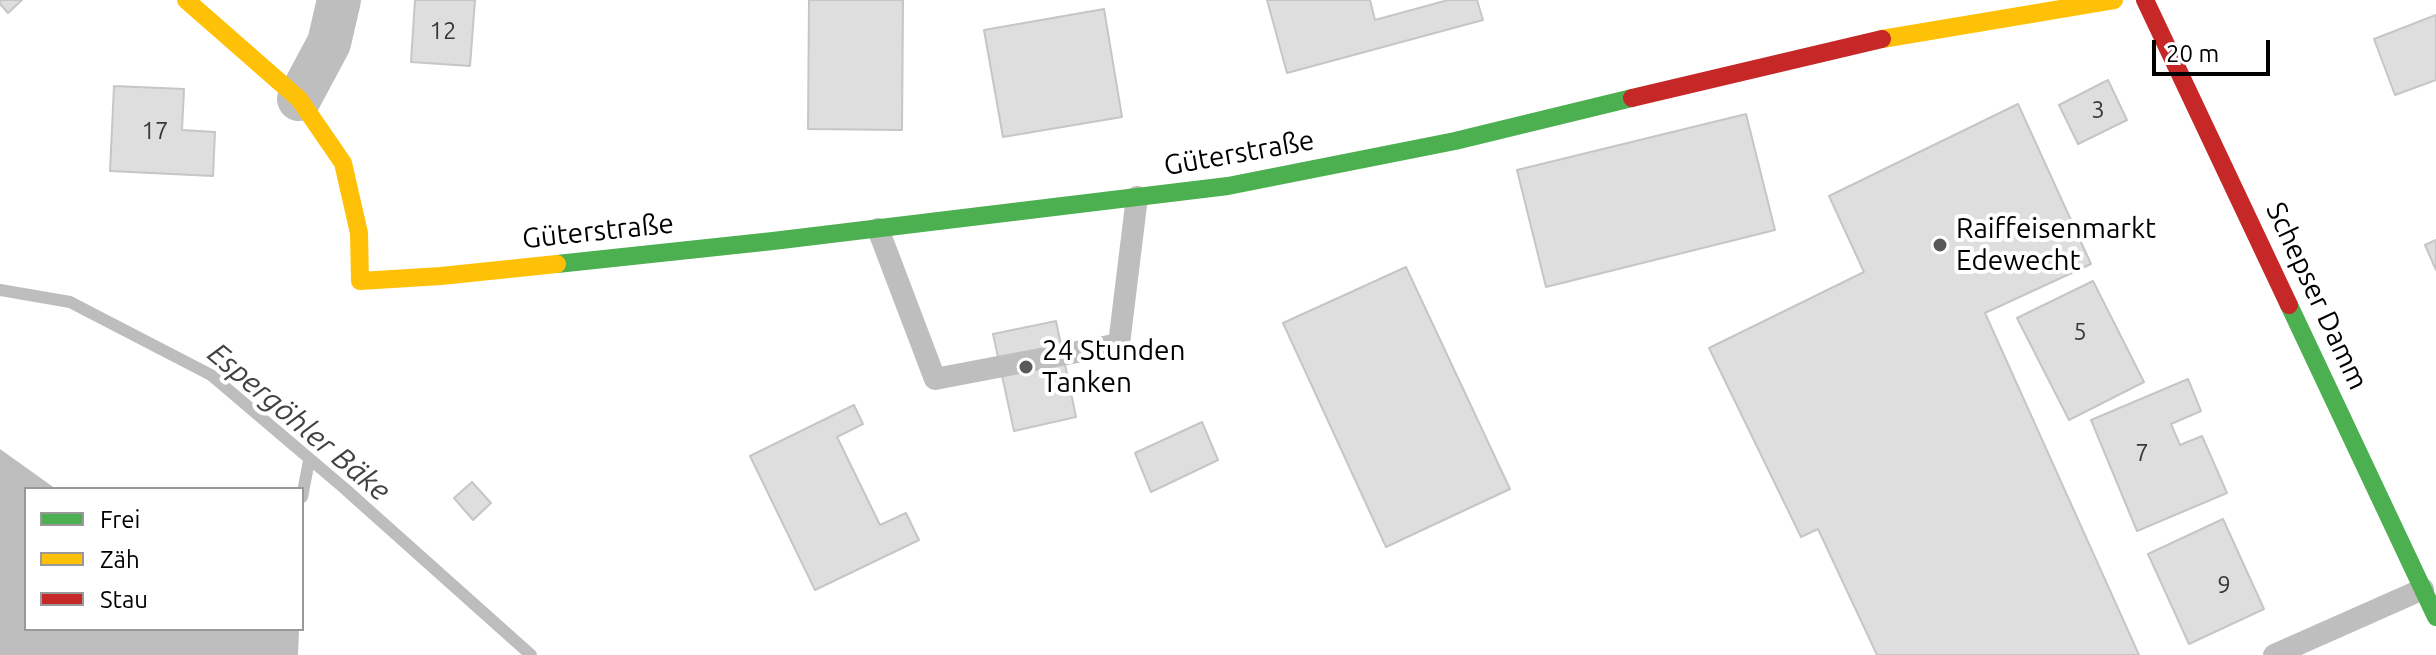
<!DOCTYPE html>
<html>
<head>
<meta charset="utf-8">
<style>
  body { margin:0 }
  #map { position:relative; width:2436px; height:655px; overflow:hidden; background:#fff; font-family:Ubuntu,sans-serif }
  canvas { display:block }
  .legend { position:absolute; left:24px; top:487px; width:280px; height:144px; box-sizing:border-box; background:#fff; border:2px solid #999; margin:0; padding:10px 14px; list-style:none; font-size:24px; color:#000 }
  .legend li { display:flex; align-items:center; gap:16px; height:40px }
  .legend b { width:40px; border:2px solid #999 }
  .scale { position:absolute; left:2152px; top:40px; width:118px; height:36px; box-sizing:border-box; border:4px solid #000; border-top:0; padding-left:10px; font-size:24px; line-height:28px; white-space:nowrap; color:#000; -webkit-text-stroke:6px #fff; paint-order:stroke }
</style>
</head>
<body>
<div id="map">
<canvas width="2436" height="655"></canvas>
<ul class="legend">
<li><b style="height:10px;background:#4caf50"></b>Frei</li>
<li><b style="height:10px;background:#ffc107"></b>Zäh</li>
<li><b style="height:10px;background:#c62828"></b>Stau</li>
</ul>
<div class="scale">20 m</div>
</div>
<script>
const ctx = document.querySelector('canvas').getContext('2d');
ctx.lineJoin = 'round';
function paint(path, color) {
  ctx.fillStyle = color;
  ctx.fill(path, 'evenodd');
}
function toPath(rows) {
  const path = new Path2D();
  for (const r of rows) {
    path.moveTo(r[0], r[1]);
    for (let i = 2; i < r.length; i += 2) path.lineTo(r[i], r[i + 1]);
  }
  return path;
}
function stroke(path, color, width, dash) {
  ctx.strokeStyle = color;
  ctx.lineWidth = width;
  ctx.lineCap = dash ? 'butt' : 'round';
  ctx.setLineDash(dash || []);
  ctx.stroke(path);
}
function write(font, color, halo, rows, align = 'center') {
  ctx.font = font + ' Ubuntu,sans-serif';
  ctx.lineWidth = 8;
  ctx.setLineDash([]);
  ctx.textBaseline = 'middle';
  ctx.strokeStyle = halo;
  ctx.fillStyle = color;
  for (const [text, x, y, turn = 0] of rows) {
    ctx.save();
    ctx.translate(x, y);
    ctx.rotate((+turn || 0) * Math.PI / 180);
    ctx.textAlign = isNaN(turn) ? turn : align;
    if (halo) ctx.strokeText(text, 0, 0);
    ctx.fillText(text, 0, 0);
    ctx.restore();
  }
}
paint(toPath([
  [0,449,56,489,26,489,26,629,299,629,298,655,0,655]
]), '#bdbdbd');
stroke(toPath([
  [0,290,70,302,211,375,344,488,531,655],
  [302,497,309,461]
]), '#bdbdbd', 12);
const building = toPath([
  [0,0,22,0,8,13,0,4,0,0],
  [415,0,475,0,470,66,411,62,415,0],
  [809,0,903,0,902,130,808,129,809,0],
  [1267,0,1370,0,1375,20,1448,0,1477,0,1483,20,1287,73,1267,0],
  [1104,9,1122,117,1003,137,984,30,1104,9],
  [2436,15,2436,80,2395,95,2374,39,2436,15],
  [2108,80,2127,120,2078,144,2059,105,2108,80],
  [114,86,184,89,182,130,215,132,213,176,110,171,114,86],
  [2018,104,2091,264,1985,313,2139,655,1877,655,1818,529,1801,537,1709,348,1864,272,1829,196,2018,104],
  [1746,114,1775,230,1546,287,1517,170,1746,114],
  [2436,240,2436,270,2425,245,2436,240],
  [1406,267,1510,489,1386,547,1283,323,1406,267],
  [2093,281,2144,382,2069,420,2017,318,2093,281],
  [1056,321,1076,417,1014,431,993,334,1056,321],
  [2188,379,2201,411,2171,424,2180,445,2202,436,2227,493,2137,531,2091,420,2188,379],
  [854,405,863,424,837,437,880,525,906,513,919,540,815,590,750,456,854,405],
  [1202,422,1218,460,1151,492,1135,453,1202,422],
  [472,482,491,503,473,520,454,498,472,482],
  [2223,519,2264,609,2189,644,2148,554,2223,519]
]);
paint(building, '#dedede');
stroke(building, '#c6c6c6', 2);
stroke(toPath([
  [878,229,935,379,1119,344,1137,197],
  [2274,655,2423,589]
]), '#bebebe', 22);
stroke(toPath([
  [299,99,329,43,339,0]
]), '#bebebe', 44);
stroke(toPath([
  [557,264,773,241,1228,186,1455,141,1632,98],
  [2289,305,2436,617]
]), '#4caf50', 18);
stroke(toPath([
  [186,0,299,99,343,163,359,233,360,281,441,276,557,264],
  [1882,39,2114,0]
]), '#ffc107', 18);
stroke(toPath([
  [2145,0,2289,305],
  [1632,98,1882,39]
]), '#c62828', 18);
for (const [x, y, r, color] of [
  [1940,245,8,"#595959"],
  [1026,367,8,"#595959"]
]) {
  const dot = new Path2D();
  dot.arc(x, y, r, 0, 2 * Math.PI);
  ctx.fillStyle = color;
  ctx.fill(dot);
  stroke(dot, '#fff', 3);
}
write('24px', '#383838', null, [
  ["12",443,31],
  ["3",2098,110],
  ["17",155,131],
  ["5",2080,332],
  ["7",2142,453],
  ["9",2224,585]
]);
write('28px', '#000', '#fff', [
  ["Güterstraße",1239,153,-10],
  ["Güterstraße",598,231,-6],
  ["Schepser Damm",2317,296,65]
]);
write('28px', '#000', '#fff', [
  ["Raiffeisenmarkt",1956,229],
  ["Edewecht",1956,261],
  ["24 Stunden",1042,351],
  ["Tanken",1042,383]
], 'left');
write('italic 30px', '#424242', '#fff', [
  ["Espergöhler Bäke",299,422,40]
]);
</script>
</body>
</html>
